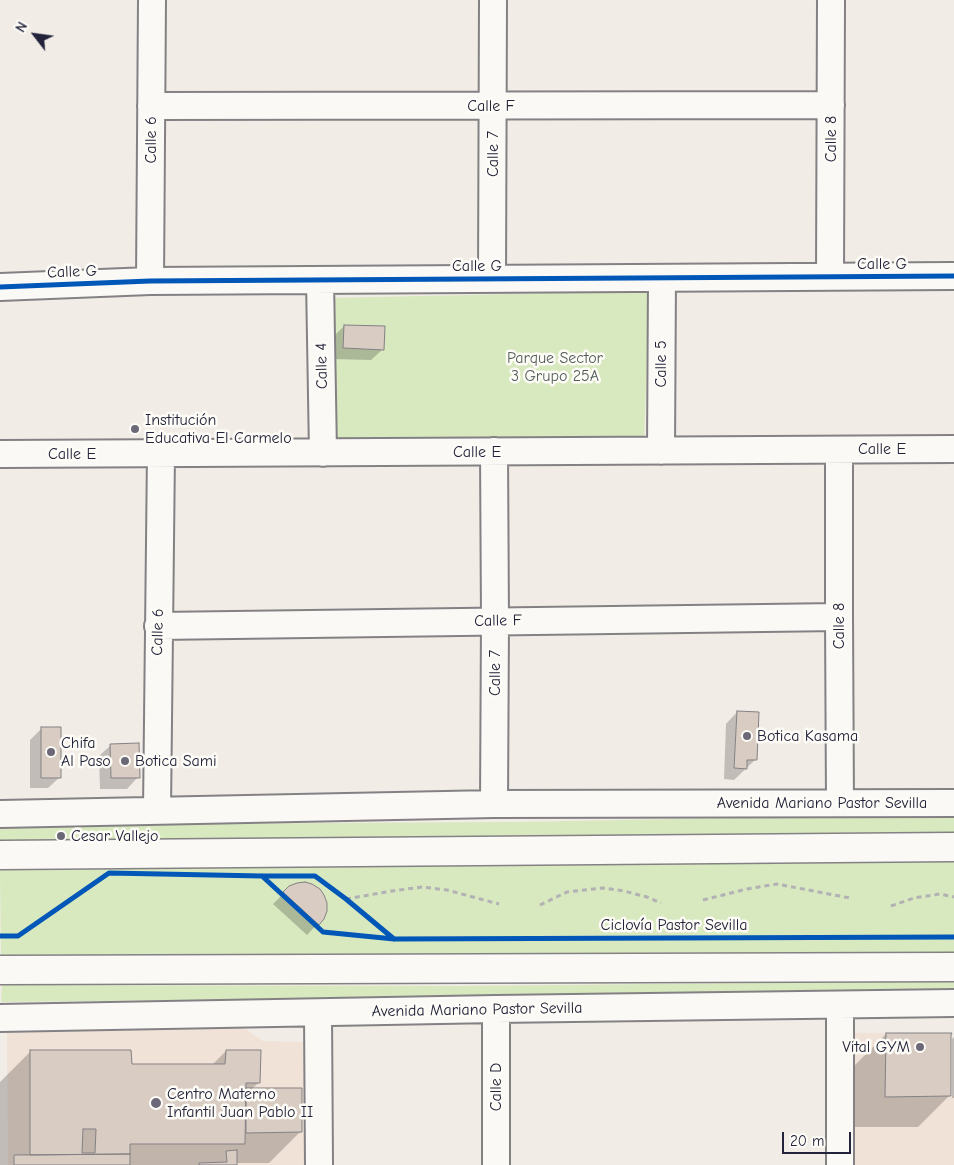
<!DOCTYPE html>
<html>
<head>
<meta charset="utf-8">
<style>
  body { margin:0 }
  #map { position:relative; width:954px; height:1165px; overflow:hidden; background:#f2ece7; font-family:"Comic Neue",sans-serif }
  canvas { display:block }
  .north { position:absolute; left:10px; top:10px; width:50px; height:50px; -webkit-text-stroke:4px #fdfcf7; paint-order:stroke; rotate:300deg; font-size:14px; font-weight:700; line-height:20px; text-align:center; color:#22223b }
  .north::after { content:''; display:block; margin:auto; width:18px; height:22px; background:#22223b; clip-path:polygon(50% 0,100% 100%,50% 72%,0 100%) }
  .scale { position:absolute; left:782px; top:1132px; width:69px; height:22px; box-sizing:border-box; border:2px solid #22223b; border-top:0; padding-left:6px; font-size:15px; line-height:18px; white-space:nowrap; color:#22223b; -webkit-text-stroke:4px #fdfcf7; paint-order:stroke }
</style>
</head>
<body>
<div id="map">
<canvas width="954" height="1165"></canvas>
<div class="north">N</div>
<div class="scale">20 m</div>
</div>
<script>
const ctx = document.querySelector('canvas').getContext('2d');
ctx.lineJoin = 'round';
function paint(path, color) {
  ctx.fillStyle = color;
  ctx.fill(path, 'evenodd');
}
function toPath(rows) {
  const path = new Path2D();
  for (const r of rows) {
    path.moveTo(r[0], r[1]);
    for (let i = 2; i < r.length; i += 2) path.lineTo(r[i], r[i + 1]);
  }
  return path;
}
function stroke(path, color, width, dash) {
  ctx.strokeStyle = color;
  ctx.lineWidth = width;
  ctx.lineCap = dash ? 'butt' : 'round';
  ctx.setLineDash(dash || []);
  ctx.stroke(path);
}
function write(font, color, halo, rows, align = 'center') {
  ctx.font = font + ' "Comic Neue",sans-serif';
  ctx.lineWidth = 5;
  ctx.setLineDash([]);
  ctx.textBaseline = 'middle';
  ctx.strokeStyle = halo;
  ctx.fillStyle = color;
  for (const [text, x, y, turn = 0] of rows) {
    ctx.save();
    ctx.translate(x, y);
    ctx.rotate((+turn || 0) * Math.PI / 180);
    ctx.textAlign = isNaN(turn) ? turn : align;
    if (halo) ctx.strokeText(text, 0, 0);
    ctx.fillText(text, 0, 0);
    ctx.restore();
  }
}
paint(toPath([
  [241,1026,263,1041,304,1042,304,1165,8,1165,7,1031],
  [854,1033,886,1033,886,1097,954,1096,954,1165,854,1165]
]), '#f0e2d6');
paint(toPath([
  [649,291,644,442,330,443,331,298],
  [954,814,954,836,0,845,0,825,512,822],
  [954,862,954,952,1,961,0,870],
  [954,981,954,997,678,995,1,1002,2,985,460,986]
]), '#d8e8bf');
paint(toPath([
  [344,326,383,349,371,360,332,359,333,337],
  [737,712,756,759,734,780,724,779,726,724],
  [41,729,60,777,48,788,30,788,30,740],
  [111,745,138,777,127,789,100,789,99,756],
  [284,893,323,918,307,935,273,904],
  [886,1034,949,1096,918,1127,855,1127,855,1065],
  [954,1037,954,1098,952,1098,952,1039],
  [31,1051,130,1065,212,1065,226,1051,259,1082,252,1089,300,1132,269,1163,236,1163,236,1165,0,1165,0,1082]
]), '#0003');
const building = toPath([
  [344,325,385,326,384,350,343,348,344,325],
  [737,711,759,712,757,760,747,760,747,769,734,768,737,711],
  [41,727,61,727,61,778,41,778,41,727],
  [139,743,140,778,111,778,110,744,139,743],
  [305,882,312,884,320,889,324,895,327,903,327,911,324,919,319,925,283,892,289,886,297,883,305,882],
  [886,1033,952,1033,951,1035,951,1096,885,1097,886,1033],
  [30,1050,131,1050,132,1064,225,1064,226,1050,261,1050,260,1083,246,1083,245,1144,130,1144,130,1154,30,1155,30,1050],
  [83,1129,96,1129,95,1153,82,1153,83,1129],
  [246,1088,302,1088,302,1132,246,1133,246,1088],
  [237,1150,237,1165,199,1165,199,1163,227,1162,226,1151,237,1150],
  [130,1154,130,1165,14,1165,14,1155,130,1154]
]);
paint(building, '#d8ccc3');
stroke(building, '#848184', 1);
const minor = toPath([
  [151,106,831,105],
  [830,277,831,0],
  [492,279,493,0],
  [320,280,323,453],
  [150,281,152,0],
  [0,287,150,281,954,276],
  [839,450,839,617,840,803],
  [494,451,495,621,494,804],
  [661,451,662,278],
  [0,454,954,449],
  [158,626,839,617],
  [157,810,161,453],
  [0,814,494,804,954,803],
  [496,1009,496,1165],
  [318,1013,319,1165],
  [0,1018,496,1009,954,1003],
  [840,1165,840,1005]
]);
const secondary = toPath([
  [0,855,954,847],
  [0,970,954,967]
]);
stroke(minor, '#848184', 30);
stroke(secondary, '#848184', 31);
stroke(toPath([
  [346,899,392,891,422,887,447,890,499,904],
  [703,900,747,889,777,884,850,898],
  [540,905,567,892,603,888,624,891,647,897,661,903],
  [891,906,914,898,940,894,954,897]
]), '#b2b1b3', 3, [5, 4]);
stroke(minor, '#faf9f6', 26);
stroke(secondary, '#faf9f6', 28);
stroke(toPath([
  [0,287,150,281,954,276],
  [262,876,323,932,394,939,954,937],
  [0,936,18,936,109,873,262,876,315,876,346,899,394,939]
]), '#0057b8', 5);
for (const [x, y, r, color] of [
  [135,429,5,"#6b6977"],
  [747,736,5,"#6b6977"],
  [51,752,5,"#6b6977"],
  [125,761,5,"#6b6977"],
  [61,836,5,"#6b6977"],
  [920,1047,5,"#6b6977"],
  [156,1103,6,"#6b6977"]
]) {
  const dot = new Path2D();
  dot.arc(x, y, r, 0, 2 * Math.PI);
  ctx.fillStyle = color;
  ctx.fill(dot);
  stroke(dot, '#fdfcf7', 2);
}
write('16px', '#22223b', '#fdfcf7', [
  ["Calle F",491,106],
  ["Calle 8",831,139,-90],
  ["Calle 6",151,140,-90],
  ["Calle 7",493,154,-90],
  ["Calle G",882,264],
  ["Calle G",477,266],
  ["Calle G",72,272,-2],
  ["Calle 5",661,364,-90],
  ["Calle 4",322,366,-91],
  ["Calle E",882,449],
  ["Calle E",477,452],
  ["Calle E",72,454],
  ["Calle F",498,621,-1],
  ["Calle 8",839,626,-90],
  ["Calle 6",158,632,-89],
  ["Calle 7",495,673,-90],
  ["Avenida Mariano Pastor Sevilla",822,803],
  ["Ciclovía Pastor Sevilla",674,925],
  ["Avenida Mariano Pastor Sevilla",477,1010,-1],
  ["Calle D",496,1087,-90]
]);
write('16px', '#525c59', '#fdfcf7', [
  ["Parque Sector",555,358],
  ["3 Grupo 25A",555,376]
]);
write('16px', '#22223b', '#fdfcf7', [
  ["Institución",145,420],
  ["Educativa El Carmelo",145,438],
  ["Botica Kasama",757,736],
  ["Chifa",61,743],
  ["Al Paso",61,761],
  ["Botica Sami",135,761],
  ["Cesar Vallejo",71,836],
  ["Vital GYM",910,1047,"right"],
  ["Centro Materno",167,1094],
  ["Infantil Juan Pablo II",167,1112]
], 'left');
</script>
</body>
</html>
